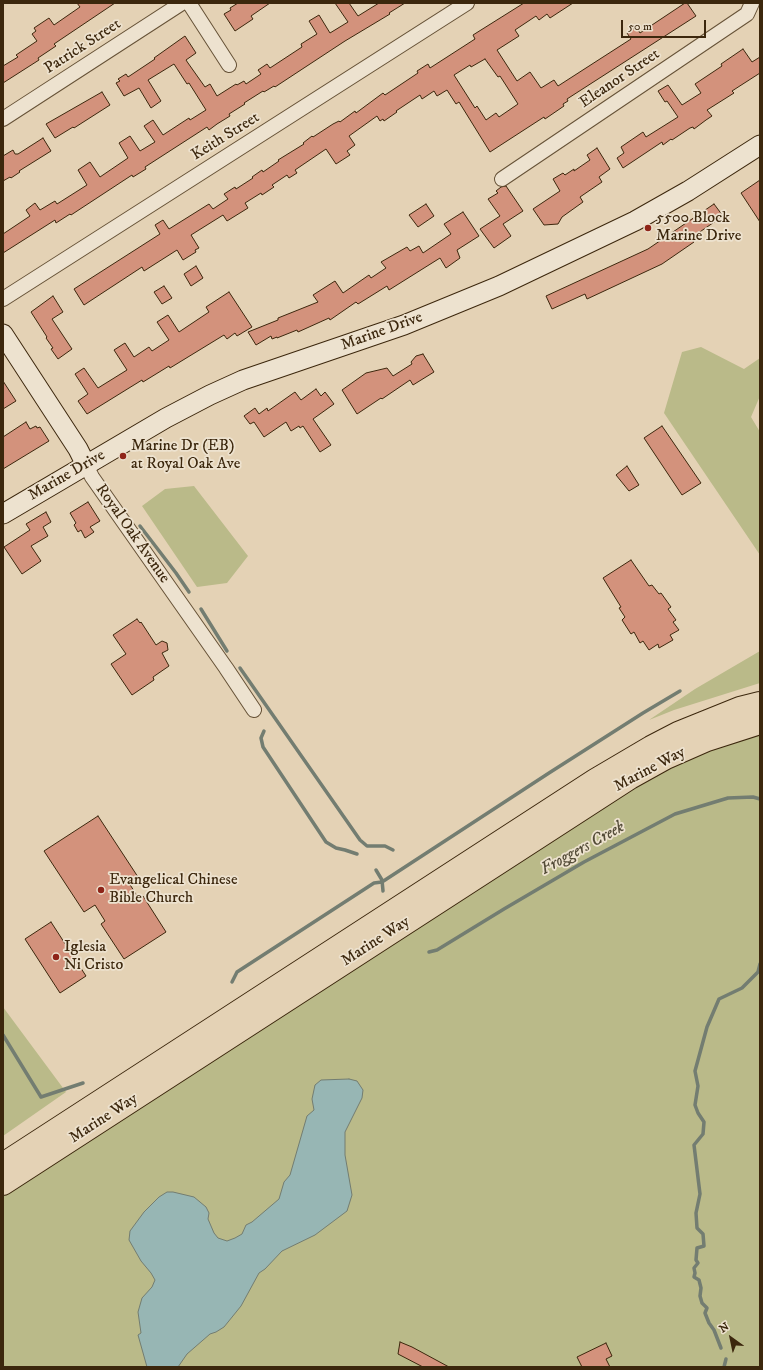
<!DOCTYPE html>
<html>
<head>
<meta charset="utf-8">
<style>
  body { margin:0 }
  #map { position:relative; width:763px; height:1370px; overflow:hidden; background:#e4d2b5; font-family:"IM FELL DW Pica",serif }
  canvas { display:block }
  .frame { position:absolute; inset:0; border:4px solid #3c270d; pointer-events:none }
  .north { position:absolute; left:711px; top:1318px; width:40px; height:40px; -webkit-text-stroke:3px #ede2cf; paint-order:stroke; rotate:327deg; font-size:11px; font-weight:700; line-height:16px; text-align:center; color:#3c270d }
  .north::after { content:''; display:block; margin:auto; width:14px; height:18px; background:#3c270d; clip-path:polygon(50% 0,100% 100%,50% 72%,0 100%) }
  .scale { position:absolute; left:621px; top:20px; width:85px; height:18px; box-sizing:border-box; border:2px solid #3c270d; border-top:0; padding-left:5px; font-size:12px; line-height:14px; white-space:nowrap; color:#3c270d; -webkit-text-stroke:3px #ede2cf; paint-order:stroke }
</style>
</head>
<body>
<div id="map">
<canvas width="763" height="1370"></canvas>
<div class="frame"></div>
<div class="north">N</div>
<div class="scale">50 m</div>
</div>
<script>
const ctx = document.querySelector('canvas').getContext('2d');
ctx.lineJoin = 'round';
function paint(path, color) {
  ctx.fillStyle = color;
  ctx.fill(path, 'evenodd');
}
function toPath(rows) {
  const path = new Path2D();
  for (const r of rows) {
    path.moveTo(r[0], r[1]);
    for (let i = 2; i < r.length; i += 2) path.lineTo(r[i], r[i + 1]);
  }
  return path;
}
function stroke(path, color, width, dash) {
  ctx.strokeStyle = color;
  ctx.lineWidth = width;
  ctx.lineCap = dash ? 'butt' : 'round';
  ctx.setLineDash(dash || []);
  ctx.stroke(path);
}
function write(font, color, halo, rows, align = 'center') {
  ctx.font = font + ' "IM FELL DW Pica",serif';
  ctx.lineWidth = 3.5;
  ctx.setLineDash([]);
  ctx.textBaseline = 'middle';
  ctx.strokeStyle = halo;
  ctx.fillStyle = color;
  for (const [text, x, y, turn = 0] of rows) {
    ctx.save();
    ctx.translate(x, y);
    ctx.rotate((+turn || 0) * Math.PI / 180);
    ctx.textAlign = isNaN(turn) ? turn : align;
    if (halo) ctx.strokeText(text, 0, 0);
    ctx.fillText(text, 0, 0);
    ctx.restore();
  }
}
paint(toPath([
  [701,347,744,369,760,358,760,396,751,417,760,432,760,555,664,413,682,352],
  [194,486,248,556,227,583,197,587,142,506,165,489],
  [760,651,760,683,674,710,649,720,695,689],
  [760,732,760,1367,3,1367,3,1196,379,950,626,793,674,765,704,751],
  [3,1007,66,1092,3,1136]
]), '#baba89');
const water = toPath([
  [349,1079,357,1081,363,1090,362,1098,345,1132,345,1155,352,1195,347,1211,315,1235,282,1251,265,1269,259,1273,241,1306,224,1327,216,1332,210,1334,187,1354,178,1367,147,1367,138,1335,141,1333,138,1312,142,1298,152,1287,155,1280,151,1273,141,1261,129,1240,130,1231,144,1212,159,1197,167,1192,173,1192,194,1197,206,1207,209,1213,208,1219,214,1233,218,1238,227,1241,235,1238,242,1234,246,1225,252,1222,279,1199,284,1182,290,1175,307,1116,314,1110,312,1099,315,1085,321,1080,349,1079]
]);
paint(water, '#97b6b4');
stroke(water, '#737d71', 1);
stroke(toPath([
  [140,526,176,573,189,592],
  [201,609,227,651],
  [240,668,360,840,367,846,385,846,393,850],
  [264,731,261,738,263,747,326,842,336,848,345,850,357,854],
  [376,870,382,880,383,891],
  [429,952,437,950,504,909,584,862,675,814,728,798,753,797,760,799],
  [232,982,237,972,374,883,382,882,549,773,643,713,680,691],
  [3,1035,41,1097,83,1083],
  [721,1348,714,1330,709,1323,705,1313,707,1308,702,1303,700,1296,701,1288,699,1280,694,1277,695,1273,694,1268,698,1263,696,1260,697,1248,704,1246,703,1234,697,1228,696,1213,700,1194,694,1145,703,1134,704,1122,698,1113,695,1105,698,1086,695,1071,707,1027,719,999,742,988,758,972,760,964],
  [724,1367,726,1359]
]), '#737d71', 3.5);
const building = toPath([
  [77,3,115,3,54,44,56,46,38,58,39,60,3,83,3,66,18,57,16,55,37,41,32,34,36,31,34,28,49,18,54,25,80,7,77,3],
  [238,3,270,3,251,16,253,19,235,31,224,14,231,10,230,8,238,3],
  [335,3,349,3,358,16,379,3,405,3,389,13,390,14,345,41,275,87,274,86,264,92,263,91,244,103,245,104,229,114,230,116,217,124,209,130,207,127,145,167,146,169,133,177,132,175,71,215,70,214,56,223,55,220,3,253,3,234,30,216,26,210,35,203,40,210,55,201,57,204,87,185,78,170,90,162,100,177,128,158,119,143,130,136,140,151,155,142,144,126,153,120,163,135,189,118,190,120,206,110,189,83,187,84,174,64,148,80,161,101,151,108,139,88,124,96,116,83,120,81,118,79,126,74,128,77,155,59,154,58,185,36,196,53,186,60,188,63,205,87,210,84,217,96,236,84,237,85,244,81,246,84,261,74,258,70,267,64,270,68,302,47,301,44,317,34,309,21,319,15,330,33,348,22,335,3],
  [524,3,573,3,550,18,547,14,539,20,536,16,515,30,519,36,497,50,517,81,530,72,541,88,554,80,558,86,631,39,627,33,636,27,640,33,685,3,687,3,696,16,567,99,568,101,563,104,564,106,545,119,544,117,490,152,459,102,456,104,447,90,437,96,434,91,422,99,420,95,396,111,397,112,384,121,383,119,380,121,377,116,349,136,355,145,347,151,350,155,336,164,326,149,295,170,297,173,289,178,287,175,272,185,274,187,262,195,261,193,245,203,248,208,227,221,223,215,191,235,199,248,195,250,196,252,183,260,177,250,144,271,142,267,84,305,74,289,160,234,155,225,163,220,169,229,209,204,213,209,228,199,224,194,235,187,236,189,253,178,252,177,262,170,263,172,279,161,278,160,304,144,303,143,312,136,313,137,333,124,339,121,340,122,355,111,356,113,383,93,385,95,418,73,417,71,428,64,430,68,475,39,473,35,524,3],
  [485,59,498,77,500,76,518,104,499,117,496,113,486,120,477,106,475,108,454,75,470,65,471,67,485,59],
  [743,49,752,62,760,57,760,73,732,91,734,93,707,110,712,116,706,120,694,129,693,127,690,128,672,140,671,139,663,145,662,142,623,168,617,158,624,153,621,147,643,132,646,137,678,117,667,101,665,102,658,91,668,85,682,105,701,93,695,84,722,66,721,64,743,49],
  [102,92,110,105,74,128,73,127,55,138,46,124,102,92],
  [43,138,51,151,19,171,20,172,11,178,10,177,3,181,3,156,13,150,15,154,18,154,43,138],
  [597,148,610,169,599,177,602,182,580,197,583,202,562,217,558,224,544,225,533,209,560,191,553,179,563,173,565,175,574,169,574,171,590,160,587,155,597,148],
  [760,180,760,222,741,193,760,180],
  [506,186,523,211,503,224,511,236,494,248,480,229,500,216,488,199,498,193,496,191,501,187,506,186],
  [426,204,434,216,418,227,409,215,426,204],
  [714,204,723,216,691,238,694,242,662,264,587,299,585,294,552,309,546,296,648,249,714,204],
  [463,212,479,236,457,250,460,258,446,268,440,258,389,290,387,286,358,304,356,302,330,320,329,318,298,332,297,330,277,338,277,337,272,339,271,336,256,345,248,332,278,320,278,318,318,302,313,295,335,281,343,293,369,275,371,278,386,268,381,262,407,247,410,251,419,246,423,253,451,234,444,224,463,212],
  [196,266,203,278,191,286,184,274,196,266],
  [164,286,172,298,162,304,154,292,164,286],
  [229,292,252,327,237,336,235,333,227,339,224,335,170,368,169,366,143,382,142,380,87,414,78,401,88,394,75,374,84,368,98,388,127,370,114,350,125,343,134,357,149,347,152,351,169,340,157,322,168,315,179,332,209,312,206,307,229,292],
  [53,296,63,312,52,319,72,349,58,359,51,349,53,348,46,338,47,337,31,312,53,296],
  [423,354,434,372,413,385,410,380,382,399,381,398,357,414,342,390,366,373,387,368,393,376,412,364,411,362,416,356,423,354],
  [3,381,16,401,3,409,3,381],
  [316,389,321,396,325,392,334,404,313,419,331,445,320,452,303,426,300,428,299,426,291,431,286,422,264,437,254,422,250,424,244,416,255,408,259,414,267,408,268,411,295,392,301,400,316,389],
  [26,422,30,429,36,426,37,428,40,427,49,441,3,469,3,437,26,422],
  [662,426,701,483,682,495,644,438,662,426],
  [627,466,639,485,629,491,616,475,627,466],
  [88,502,100,521,90,527,94,532,85,538,81,530,78,532,74,525,76,523,70,513,88,502],
  [46,512,51,522,43,527,48,536,31,546,41,561,22,574,4,547,30,530,26,524,46,512],
  [631,560,649,586,652,585,659,594,661,593,671,607,668,609,676,620,673,622,679,630,670,635,673,640,659,648,658,644,649,650,643,641,640,643,634,632,631,634,622,620,625,617,619,608,621,607,603,578,631,560],
  [137,619,140,623,141,622,156,645,162,641,167,643,168,650,162,653,169,666,153,677,154,680,132,695,111,664,126,654,113,635,137,619],
  [98,816,138,877,129,883,139,899,143,896,166,932,124,959,101,924,105,921,95,905,84,912,44,851,98,816],
  [51,922,86,976,60,993,25,939,51,922],
  [400,1342,412,1347,449,1367,423,1367,398,1354,400,1342],
  [606,1343,612,1356,606,1359,610,1367,582,1367,577,1357,606,1343]
]);
paint(building, '#d3927c');
stroke(building, '#3c270d', 1);
const street = toPath([
  [189,3,229,65],
  [3,119,182,3],
  [502,179,747,14,752,3],
  [3,299,467,3],
  [86,465,92,477,226,668,254,710]
]);
const secondary = toPath([
  [3,334,78,449,86,465],
  [3,514,166,418,210,395,243,380,404,325,499,286,635,221,688,191,760,145]
]);
const primary = toPath([
  [3,1164,595,780,651,747,678,733,740,708,760,703],
  [3,1184,630,778,666,758,707,740,760,723]
]);
stroke(street, '#665237', 16);
stroke(secondary, '#3c270d', 21);
stroke(primary, '#3c270d', 24);
stroke(street, '#ede2cf', 14);
stroke(secondary, '#ede2cf', 19);
stroke(primary, '#e4d2b5', 22);
for (const [x, y, r, color] of [
  [648,228,4,"#8f2418"],
  [123,456,4,"#8f2418"],
  [101,890,4,"#8f2418"],
  [56,957,4,"#8f2418"]
]) {
  const dot = new Path2D();
  dot.arc(x, y, r, 0, 2 * Math.PI);
  ctx.fillStyle = color;
  ctx.fill(dot);
  stroke(dot, '#ede2cf', 1.5);
}
write('16px', '#3c270d', '#ede2cf', [
  ["Patrick Street",83,47,-33],
  ["Eleanor Street",620,79,-34],
  ["Keith Street",226,137,-32],
  ["Marine Drive",382,332,-20],
  ["Marine Drive",67,476,-30],
  ["Royal Oak Avenue",132,534,55],
  ["Marine Way",650,770,-28],
  ["Marine Way",376,942,-33],
  ["Marine Way",104,1119,-33]
]);
write('16px', '#3c270d', '#ede2cf', [
  ["5500 Block",656,219],
  ["Marine Drive",656,237],
  ["Marine Dr (EB)",131,447],
  ["at Royal Oak Ave",131,465],
  ["Evangelical Chinese",109,881],
  ["Bible Church",109,899],
  ["Iglesia",64,948],
  ["Ni Cristo",64,966]
], 'left');
write('italic 17px', '#534b37', '#ede2cf', [
  ["Froggers Creek",583,849,-29]
]);
</script>
</body>
</html>
